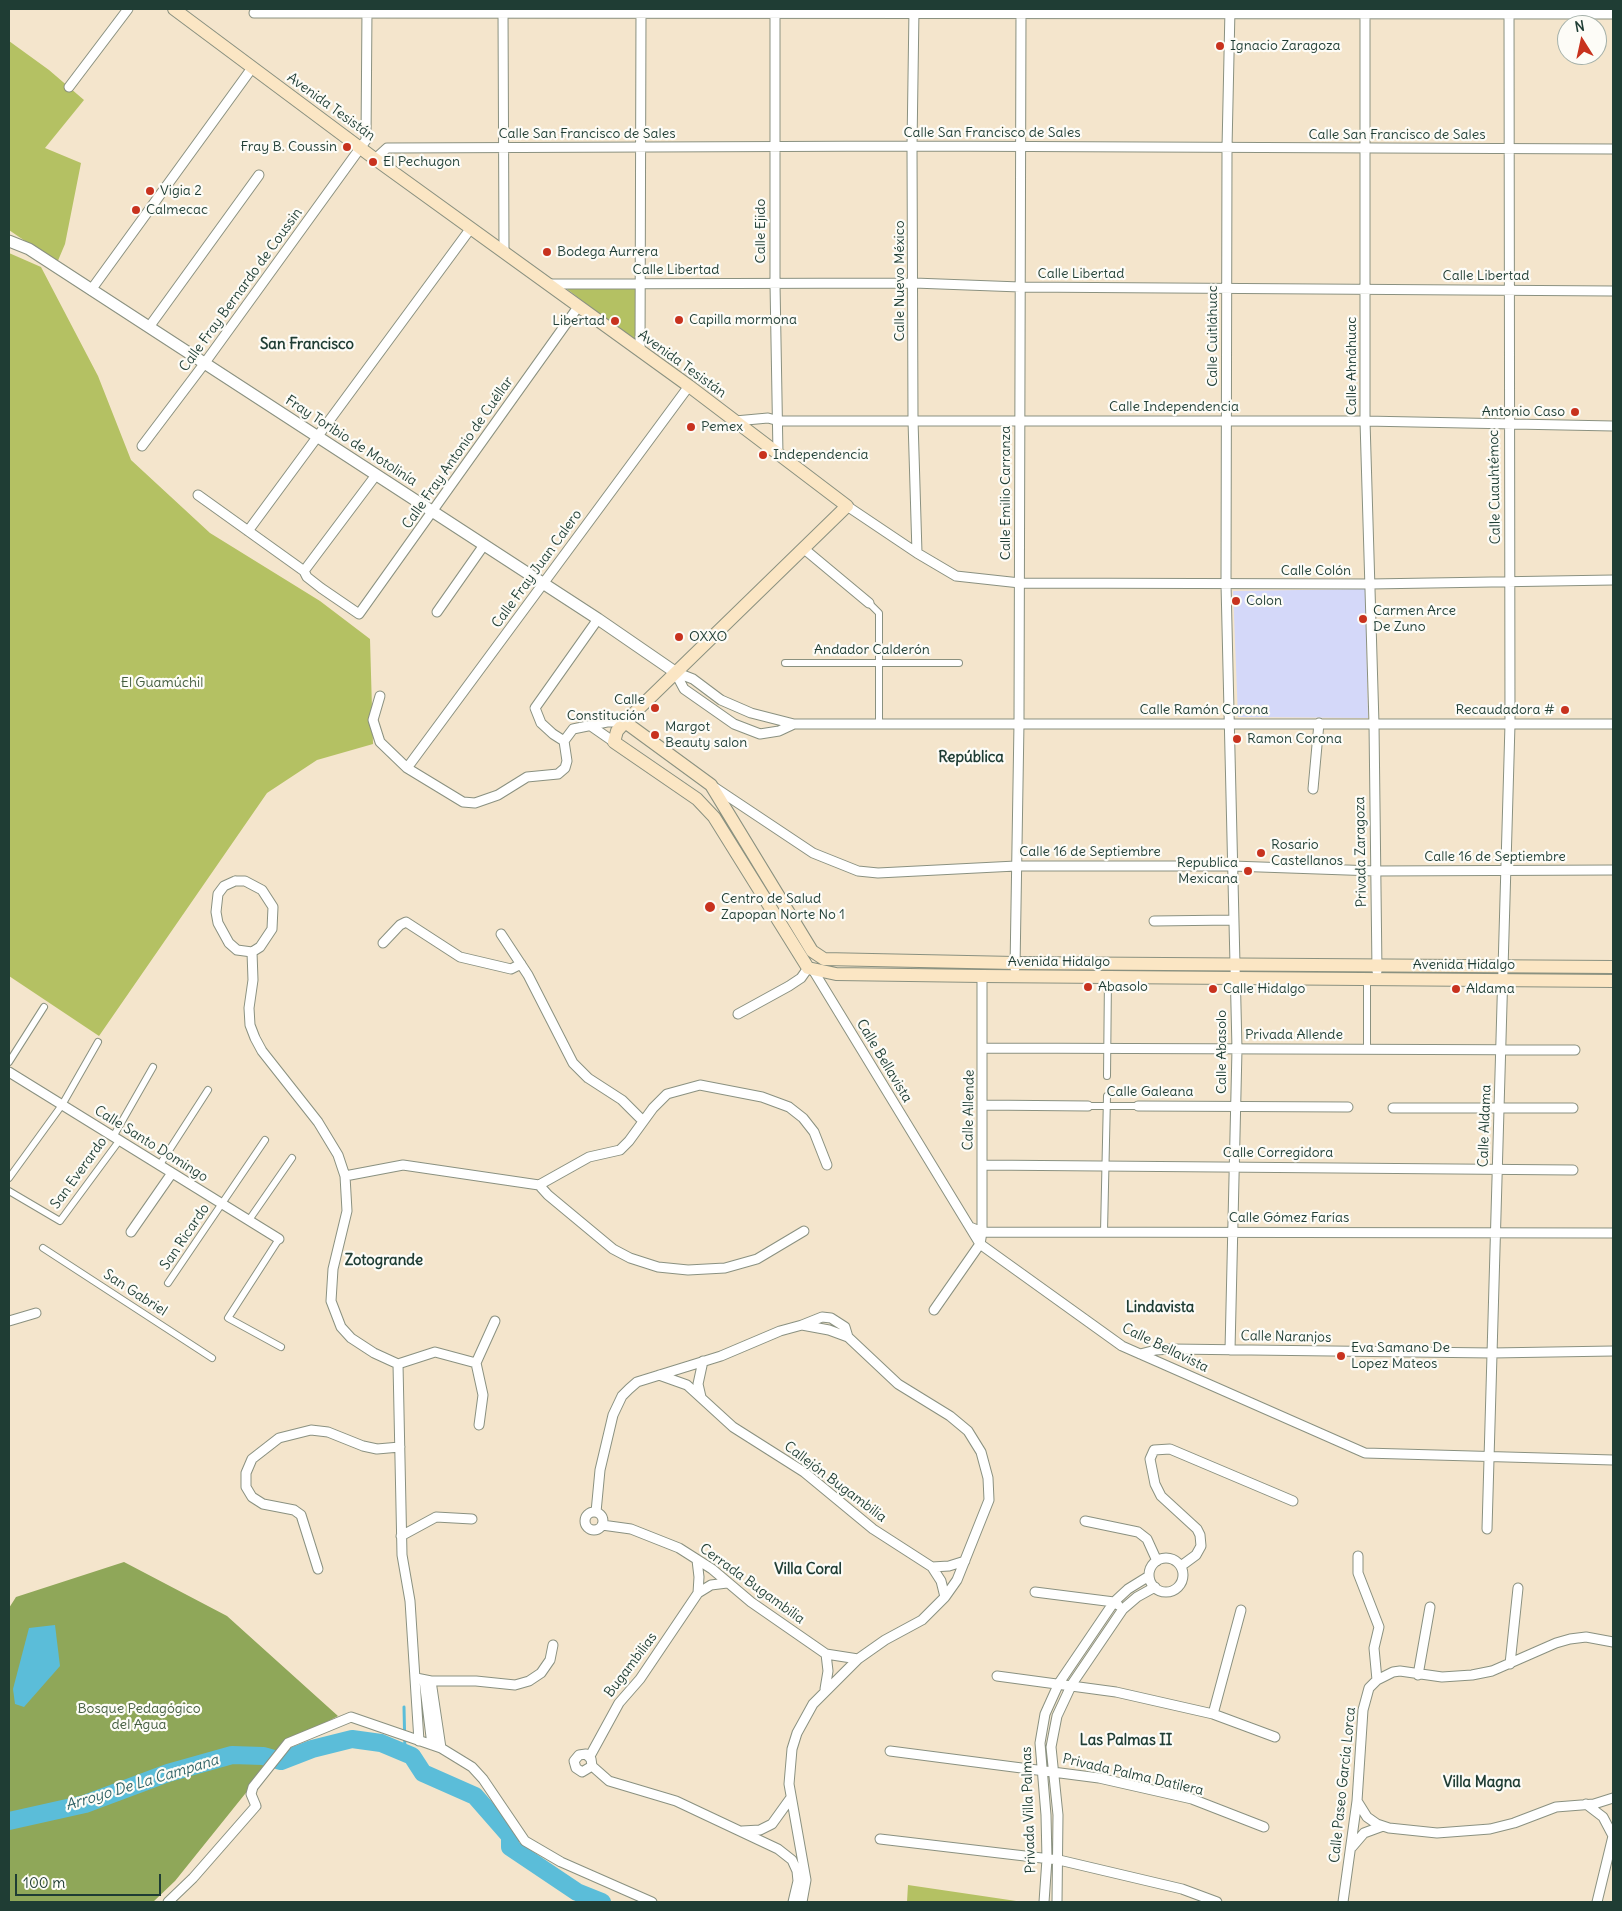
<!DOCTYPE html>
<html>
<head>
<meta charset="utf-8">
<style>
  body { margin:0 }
  #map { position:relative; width:1622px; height:1911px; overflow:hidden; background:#f4e5cc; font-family:Delius,sans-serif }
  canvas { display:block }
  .frame { position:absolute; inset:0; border:10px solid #1f3d34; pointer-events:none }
  .north { position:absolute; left:1557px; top:15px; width:50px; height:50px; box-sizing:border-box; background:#fdfcf7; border:1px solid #a4b0a9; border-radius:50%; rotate:350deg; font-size:14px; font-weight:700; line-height:20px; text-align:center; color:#1f3d34 }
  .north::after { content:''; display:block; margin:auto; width:18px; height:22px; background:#c8321e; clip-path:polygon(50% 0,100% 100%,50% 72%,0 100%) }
  .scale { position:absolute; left:15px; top:1874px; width:146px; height:22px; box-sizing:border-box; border:2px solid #1f3d34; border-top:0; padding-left:6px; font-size:15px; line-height:18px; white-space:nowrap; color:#1f3d34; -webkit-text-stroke:4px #fdfcf7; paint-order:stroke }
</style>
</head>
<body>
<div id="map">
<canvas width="1622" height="1911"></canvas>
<div class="frame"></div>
<div class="north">N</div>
<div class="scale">100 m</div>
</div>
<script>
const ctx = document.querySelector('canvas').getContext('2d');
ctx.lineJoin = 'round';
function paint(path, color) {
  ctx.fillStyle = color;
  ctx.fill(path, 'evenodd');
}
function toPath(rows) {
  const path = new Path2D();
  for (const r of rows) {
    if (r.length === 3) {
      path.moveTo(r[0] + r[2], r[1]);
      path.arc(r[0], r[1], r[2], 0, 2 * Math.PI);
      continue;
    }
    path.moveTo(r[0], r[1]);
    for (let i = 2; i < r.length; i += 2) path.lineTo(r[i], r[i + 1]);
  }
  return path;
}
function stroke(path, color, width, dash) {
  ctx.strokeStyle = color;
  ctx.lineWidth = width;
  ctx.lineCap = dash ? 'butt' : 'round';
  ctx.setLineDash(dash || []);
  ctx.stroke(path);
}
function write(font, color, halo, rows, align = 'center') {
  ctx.font = font + ' Delius,sans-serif';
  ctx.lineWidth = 4.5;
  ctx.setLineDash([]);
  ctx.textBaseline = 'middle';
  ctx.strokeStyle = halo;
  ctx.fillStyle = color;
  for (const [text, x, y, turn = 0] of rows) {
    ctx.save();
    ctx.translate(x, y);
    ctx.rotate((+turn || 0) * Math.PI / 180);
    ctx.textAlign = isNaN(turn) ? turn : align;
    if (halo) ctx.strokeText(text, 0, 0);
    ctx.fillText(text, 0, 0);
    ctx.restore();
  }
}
paint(toPath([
  [1365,589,1368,718,1238,717,1233,591]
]), '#d4d8f9');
paint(toPath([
  [9,41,49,70,84,100,45,148,81,163,65,244,57,263,9,230],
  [9,253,41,267,98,376,131,460,210,533,320,601,370,639,373,744,317,760,267,793,99,1036,9,976],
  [637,287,637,343,567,289],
  [908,1885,1023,1902,907,1902]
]), '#b4c163');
paint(toPath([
  [124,1562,227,1616,338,1716,286,1743,175,1881,153,1902,9,1902,9,1608,16,1597]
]), '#8fa759');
paint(toPath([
  [55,1625,60,1666,24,1707,15,1704,13,1689,29,1628]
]), '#5bbdd9');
stroke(toPath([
  [404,1707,405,1753]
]), '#5bbdd9', 3);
stroke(toPath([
  [9,1821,85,1804,168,1773,232,1755,263,1756,281,1761,312,1749,352,1739,381,1743,412,1756,423,1773,475,1796,510,1836,510,1847,577,1892,602,1902]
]), '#5bbdd9', 18);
const pedestrian = toPath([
  [869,603,879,613,879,723],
  [785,663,959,663],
  [1367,1049,1367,979],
  [9,1062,44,1007],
  [1107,1076,1108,977],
  [1088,1106,1138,1106],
  [113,1137,153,1067],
  [159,1166,208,1090],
  [9,1178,62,1105,98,1042],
  [9,1191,60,1221,119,1141],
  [249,1220,292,1158],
  [1104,1232,1107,1096],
  [279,1239,228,1318,281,1347],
  [43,1248,212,1358],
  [168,1283,265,1140]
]);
const minor = toPath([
  [503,9,504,251],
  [775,9,775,284,778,454],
  [914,9,912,146,913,420,917,553],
  [1365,9,1365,421,1374,724,1377,971],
  [254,13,1613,14],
  [69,87,128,9],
  [375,159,387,148,912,146,1613,149],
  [549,284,914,283,1020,287,1613,291],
  [91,290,252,68],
  [149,327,259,175],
  [640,351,641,9],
  [735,421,768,418,779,421,1365,421,1613,426],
  [142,446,204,364,366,140,367,9],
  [198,495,304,571,307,577,321,588,359,614,578,307],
  [847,506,917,553,956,576,1020,583,1370,584,1613,580],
  [248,531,471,228],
  [803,548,869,603],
  [304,571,376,475],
  [437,612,484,545],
  [675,672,684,689,734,724,760,734,779,731,794,724,1613,724],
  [675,672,693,679,721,700,751,713,794,724],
  [380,696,373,720,380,742,407,768,463,802,475,803,498,795,527,777,558,774,565,768,567,761,564,741,573,729,607,722,625,722],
  [591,726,614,742],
  [564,741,553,734,541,723,535,708,598,619],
  [407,768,689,386],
  [714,787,813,853,858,871,878,873,1016,866,1232,866,1375,871,1613,870],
  [1313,789,1319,723],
  [235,881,245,881,262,890,273,907,272,929,260,947,252,952,237,950,229,943,218,923,216,912,218,894,224,886,235,881],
  [1154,921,1233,920],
  [501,934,528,975,573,1063,588,1078,622,1100,643,1121],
  [383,943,400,925,406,922,460,957,511,969,521,964],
  [252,952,253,980,249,1008,250,1025,255,1038,262,1051,318,1122,338,1155,345,1176,347,1211,333,1269,331,1301,341,1327,351,1338,374,1353,398,1364,402,1555,410,1601,419,1741],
  [1015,968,1019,723,1021,9],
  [813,970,980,1244,1122,1346,1365,1453,1613,1460],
  [738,1014,789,986,801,978,808,968],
  [983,1048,1575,1050],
  [9,1072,279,1239],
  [982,1105,1088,1106],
  [1138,1106,1348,1107],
  [1393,1108,1573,1108],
  [982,1165,1573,1170],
  [345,1176,403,1165,539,1185,589,1157,620,1150,629,1141,653,1108,667,1094,700,1085,762,1097,789,1107,803,1118,814,1132,827,1165],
  [539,1185,548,1195,613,1249,630,1258,658,1267,688,1270,725,1268,757,1259,804,1231],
  [970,1227,982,1232,1613,1233],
  [131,1232,172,1173],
  [934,1310,980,1244,982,1232,982,976],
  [9,1321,36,1313],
  [802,1325,822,1317,831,1318,845,1327,848,1337],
  [1230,1350,1237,1049,1226,584,1227,148,1230,9],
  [1140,1354,1156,1350,1171,1349,1492,1353,1613,1351],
  [398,1364,435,1352,476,1363],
  [659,1375,687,1385,733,1427,804,1472,873,1529,932,1567,941,1581,945,1597],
  [701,1397,698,1384,703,1361],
  [479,1425,483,1395,476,1363,495,1321],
  [594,1521,9],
  [596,1512,600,1470,613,1415,622,1396,629,1389,637,1382,721,1356,780,1331,802,1325,829,1330,848,1337,898,1384,950,1416,968,1431,981,1452,988,1478,989,1500,957,1580,945,1597,922,1620,885,1640,858,1659,813,1704,797,1733,792,1749,789,1784,806,1880,802,1902],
  [1085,1521,1138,1532,1147,1539,1157,1561],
  [602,1525,631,1529,679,1548,712,1569,751,1602,826,1654,858,1659],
  [1487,1529,1510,724,1509,9],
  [401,1536,436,1517,472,1519],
  [1358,1556,1358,1573,1379,1627,1374,1648,1377,1680],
  [1166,1575,17],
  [697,1560,699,1577,698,1593],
  [1181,1566,1196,1555,1201,1546,1200,1535,1197,1529,1161,1496,1155,1484,1150,1459,1154,1450,1170,1449,1293,1501],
  [932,1567,949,1566,965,1561],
  [318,1569,301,1515,294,1510,263,1504,252,1497,246,1487,246,1473,252,1459,279,1438,311,1430,328,1432,363,1446,377,1449,400,1447],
  [1035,1592,1114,1602,1118,1605],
  [1510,1664,1518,1588],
  [1418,1675,1430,1607],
  [997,1676,1116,1692,1213,1714,1275,1737],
  [416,1678,431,1681,476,1681,515,1685,529,1681,541,1673,550,1660,553,1645],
  [424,1680,432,1745],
  [431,1681,441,1748],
  [825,1689,828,1671,826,1654],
  [1213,1714,1241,1610],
  [890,1751,1099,1778,1192,1799,1264,1827],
  [590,1756,619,1703,640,1679,698,1593,711,1585,727,1583],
  [592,1766,582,1772,576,1768,574,1761,579,1755,586,1754,591,1759,592,1766,609,1781,676,1801,778,1849,792,1860,797,1871,798,1881,793,1902],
  [1357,1801,1367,1817,1377,1824,1389,1828,1437,1833,1490,1829,1514,1823,1556,1807,1594,1804,1613,1798],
  [1586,1804,1603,1817,1613,1836],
  [742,1831,760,1830,772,1824,790,1799],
  [880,1839,1059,1860,1182,1889,1217,1902],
  [1352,1847,1364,1833,1383,1826],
  [168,1902,193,1878,256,1806,251,1794,253,1787,288,1743,351,1717,441,1748,472,1767,483,1779,525,1841,561,1862,652,1902],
  [1044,1902,1047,1859,1046,1815,1040,1743,1045,1714,1059,1683,1114,1602,1128,1589,1149,1576],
  [1057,1902,1058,1815,1051,1747,1057,1716,1072,1684,1123,1609,1137,1597,1155,1587],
  [1343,1902,1357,1801,1363,1710,1369,1688,1377,1680,1393,1672,1400,1671,1442,1677,1472,1675,1492,1671,1556,1643,1570,1639,1586,1637,1613,1642],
  [1597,1902,1613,1836]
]);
const tertiary = toPath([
  [9,241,29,249,598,619,675,672]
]);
const secondary = toPath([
  [174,9,375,159,689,386,847,506,625,722,617,731,614,742,697,799,714,817,808,968,836,974,982,976,1613,981],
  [625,722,711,785,812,951,824,959,1015,963,1613,967]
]);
stroke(pedestrian, '#8a9180', 8);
stroke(minor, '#8a9180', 11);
stroke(tertiary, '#8a9180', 13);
stroke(secondary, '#8a9180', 14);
stroke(pedestrian, '#fff', 6);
stroke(minor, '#fff', 9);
stroke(tertiary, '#fff', 11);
stroke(secondary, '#fbe6c4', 12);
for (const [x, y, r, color] of [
  [1220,46,5,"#c8321e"],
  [347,147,5,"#c8321e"],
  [373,162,5,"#c8321e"],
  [150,191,5,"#c8321e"],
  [136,210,5,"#c8321e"],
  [547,252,5,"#c8321e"],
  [679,320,5,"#c8321e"],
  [615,321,5,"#c8321e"],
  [1575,412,5,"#c8321e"],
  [691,427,5,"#c8321e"],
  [763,455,5,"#c8321e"],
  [1236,601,5,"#c8321e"],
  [1363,619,5,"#c8321e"],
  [679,637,5,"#c8321e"],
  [655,708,5,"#c8321e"],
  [1565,710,5,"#c8321e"],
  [655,735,5,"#c8321e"],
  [1237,739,5,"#c8321e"],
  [1261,853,5,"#c8321e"],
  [1248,871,5,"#c8321e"],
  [710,907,6,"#c8321e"],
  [1088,987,5,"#c8321e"],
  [1213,989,5,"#c8321e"],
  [1456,989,5,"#c8321e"],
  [1341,1356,5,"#c8321e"]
]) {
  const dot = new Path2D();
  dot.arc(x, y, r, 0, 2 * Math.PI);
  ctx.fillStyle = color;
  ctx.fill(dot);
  stroke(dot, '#fdfcf7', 2);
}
write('14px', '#1f3d34', '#fdfcf7', [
  ["Ignacio Zaragoza",1230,46],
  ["Fray B. Coussin",337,147,"right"],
  ["El Pechugon",383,162],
  ["Vigia 2",160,191],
  ["Calmecac",146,210],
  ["Bodega Aurrera",557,252],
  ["Capilla mormona",689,320],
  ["Libertad",605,321,"right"],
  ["Antonio Caso",1565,412,"right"],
  ["Pemex",701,427],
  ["Independencia",773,455],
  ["Colon",1246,601],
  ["Carmen Arce",1373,611],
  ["De Zuno",1373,627],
  ["OXXO",689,637],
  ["Calle",645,700,"right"],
  ["Constitución",645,716,"right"],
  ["Recaudadora #",1555,710,"right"],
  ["Margot",665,727],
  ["Beauty salon",665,743],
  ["Ramon Corona",1247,739],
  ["Rosario",1271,845],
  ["Castellanos",1271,861],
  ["Republica",1238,863,"right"],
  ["Mexicana",1238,879,"right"],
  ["Centro de Salud",721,899],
  ["Zapopan Norte No 1",721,915],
  ["Abasolo",1098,987],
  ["Calle Hidalgo",1223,989],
  ["Aldama",1466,989],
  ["Eva Samano De",1351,1348],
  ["Lopez Mateos",1351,1364]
], 'left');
write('14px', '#1f3d34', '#fdfcf7', [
  ["Avenida Tesistán",331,107,36],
  ["Calle San Francisco de Sales",992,133],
  ["Calle San Francisco de Sales",587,134],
  ["Calle San Francisco de Sales",1397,135],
  ["Calle Ejido",761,231,-90],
  ["Calle Libertad",676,270],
  ["Calle Libertad",1081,274],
  ["Calle Libertad",1486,276],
  ["Calle Nuevo México",900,281,-90],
  ["Calle Fray Bernardo de Coussin",241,290,-54],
  ["Calle Cuitláhuac",1213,336,-90],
  ["Avenida Tesistán",682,364,36],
  ["Calle Ahnáhuac",1352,366,-90],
  ["Calle Independencia",1174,407],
  ["Fray Toribio de Motolinía",351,441,33],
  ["Calle Fray Antonio de Cuéllar",458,453,-55],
  ["Calle Cuauhtémoc",1495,487,-91],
  ["Calle Emilio Carranza",1006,493,-90],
  ["Calle Fray Juan Calero",537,569,-54],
  ["Calle Colón",1316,571],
  ["Andador Calderón",872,650],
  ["Calle Ramón Corona",1204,710],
  ["Calle 16 de Septiembre",1090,852],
  ["Privada Zaragoza",1361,852,-91],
  ["Calle 16 de Septiembre",1495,857],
  ["Avenida Hidalgo",1059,962],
  ["Avenida Hidalgo",1464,965],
  ["Privada Allende",1294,1035],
  ["Calle Abasolo",1222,1052,-90],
  ["Calle Bellavista",884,1061,59],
  ["Calle Galeana",1150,1092],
  ["Calle Allende",969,1110,-89],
  ["Calle Aldama",1485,1126,-88],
  ["Calle Santo Domingo",151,1144,32],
  ["Calle Corregidora",1278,1153],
  ["San Everardo",79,1173,-54],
  ["Calle Gómez Farías",1289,1218],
  ["San Ricardo",185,1237,-56],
  ["San Gabriel",135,1293,33],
  ["Calle Naranjos",1286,1337,1],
  ["Calle Bellavista",1165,1348,26],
  ["Callejón Bugambilia",835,1482,37],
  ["Cerrada Bugambilia",752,1584,36],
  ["Bugambilias",631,1665,-53],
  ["Privada Palma Datilera",1133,1775,13],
  ["Calle Paseo García Lorca",1343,1785,-84],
  ["Privada Villa Palmas",1029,1810,-92]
]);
write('14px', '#445e40', '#fdfcf7', [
  ["El Guamúchil",162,683],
  ["Bosque Pedagógico",139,1709],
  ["del Agua",139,1725]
]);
write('bold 15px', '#1f3d34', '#fdfcf7', [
  ["San Francisco",307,345],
  ["República",971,758],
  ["Zotogrande",384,1261],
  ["Lindavista",1160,1308],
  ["Villa Coral",808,1570],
  ["Las Palmas II",1126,1741],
  ["Villa Magna",1482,1783]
]);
write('italic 15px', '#316366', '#fdfcf7', [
  ["Arroyo De La Campana",142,1783,-17]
]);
</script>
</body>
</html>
